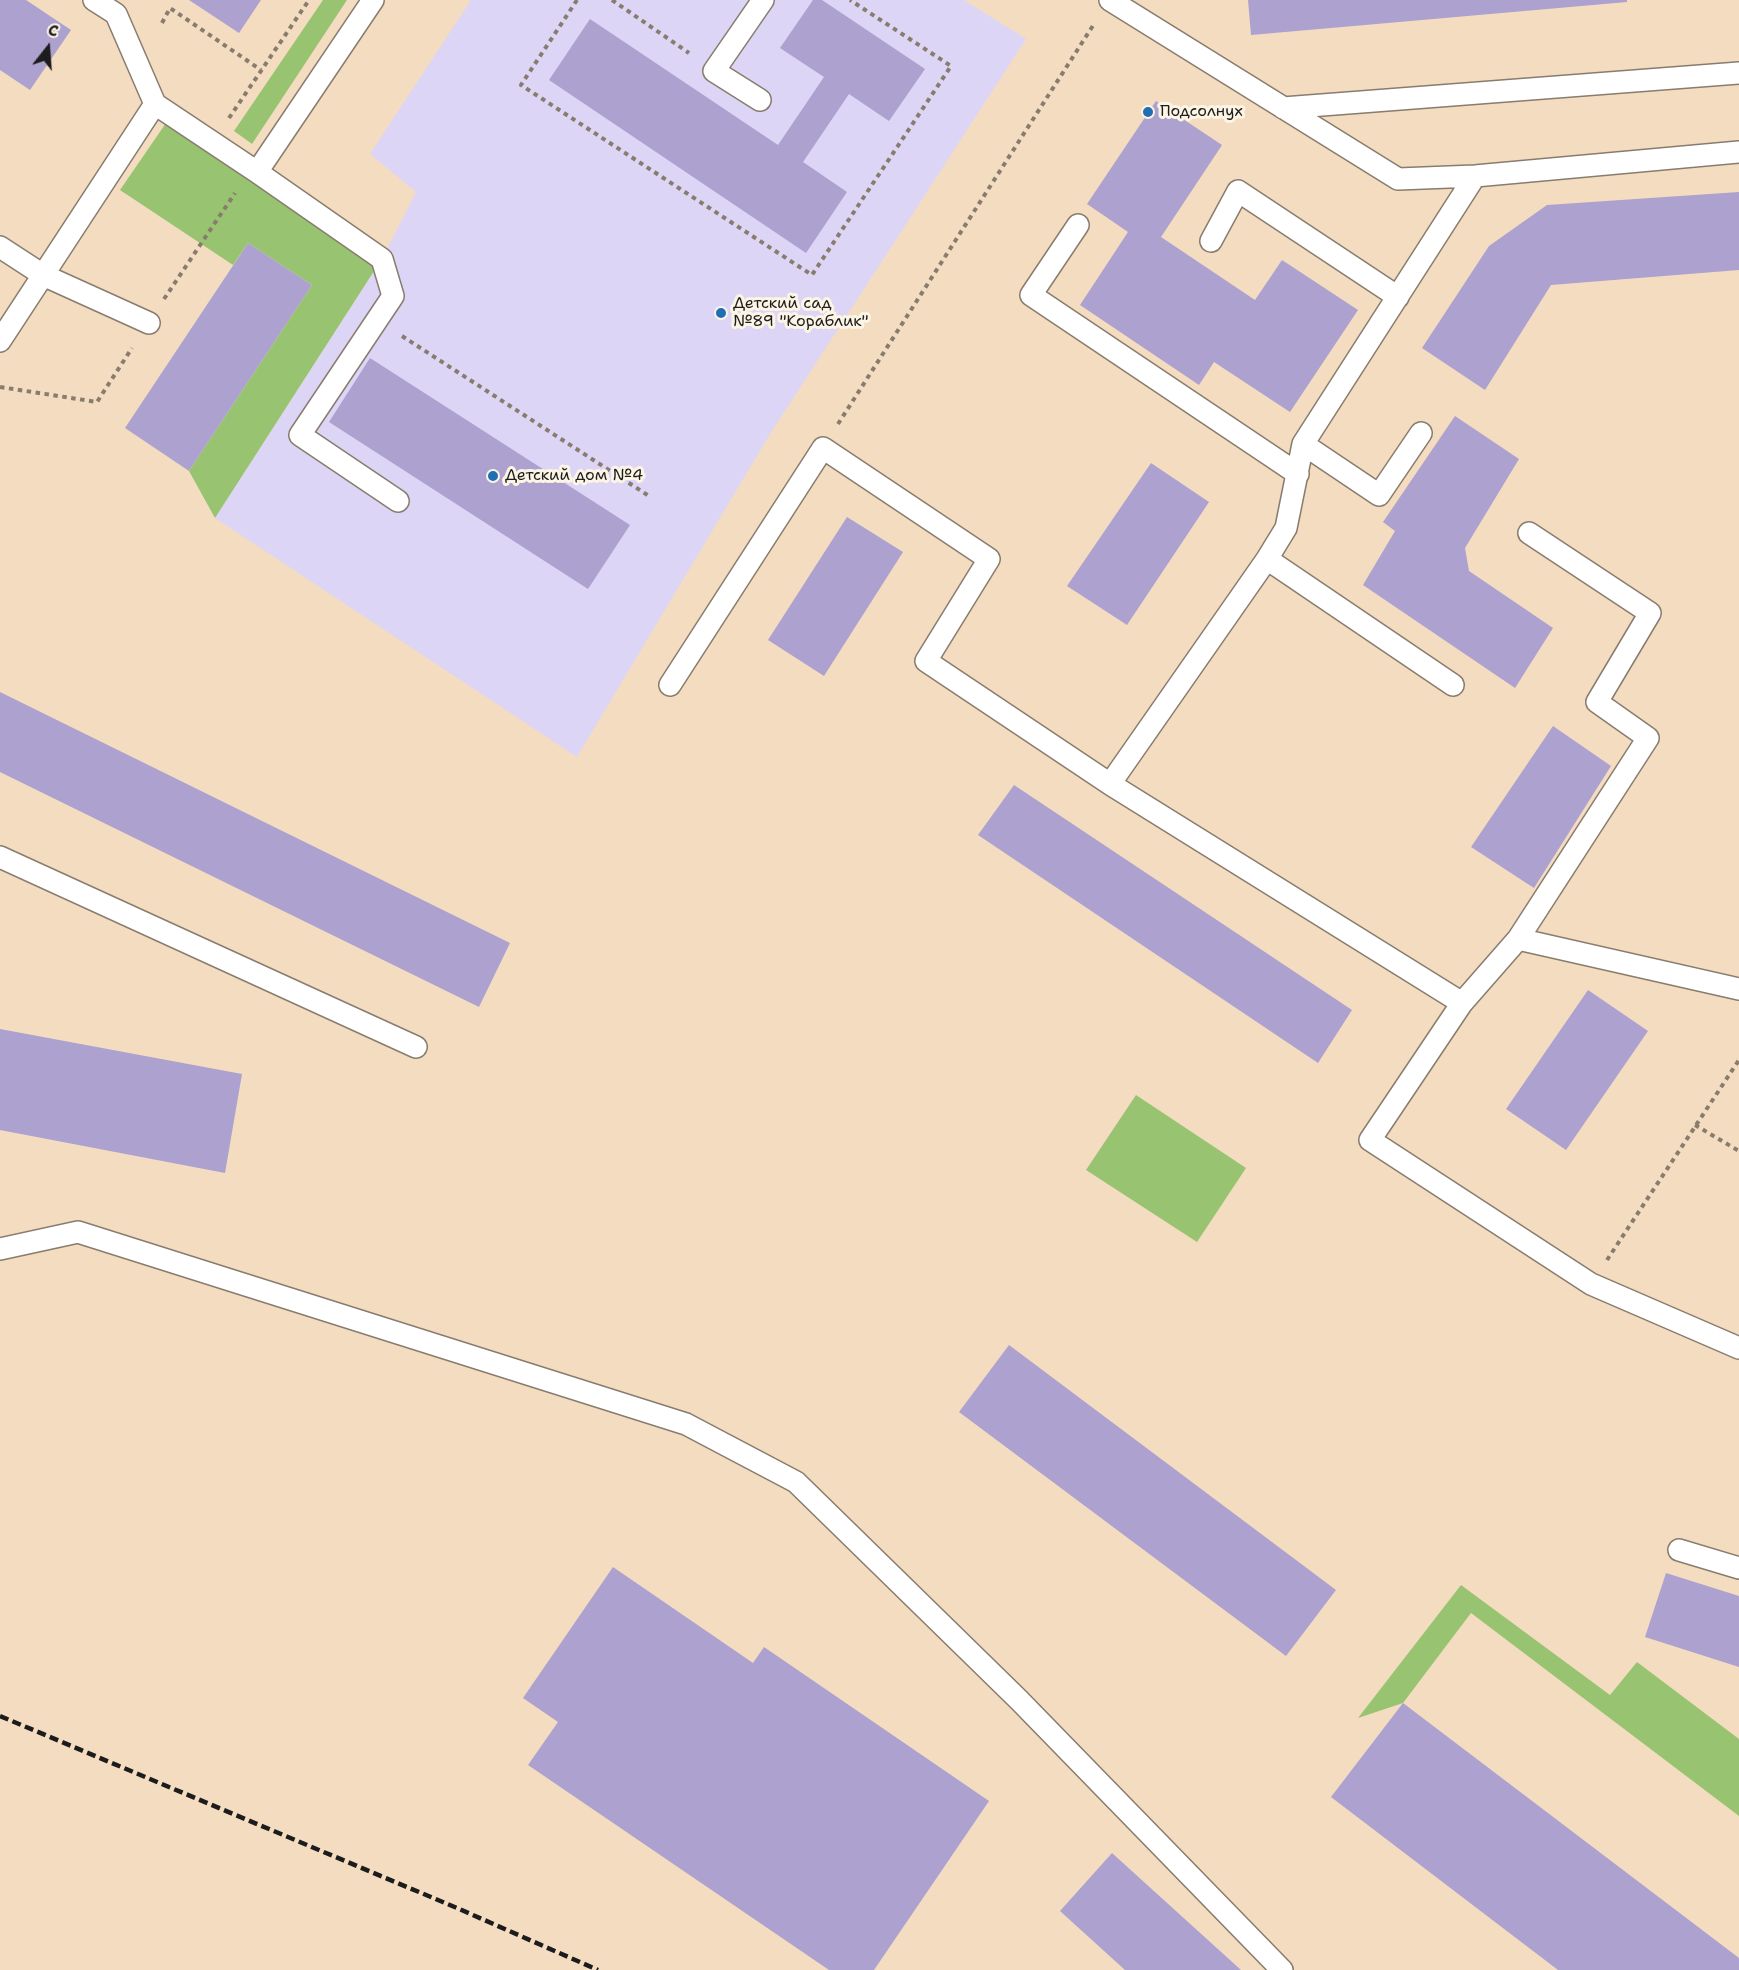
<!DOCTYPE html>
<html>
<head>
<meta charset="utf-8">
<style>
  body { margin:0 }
  #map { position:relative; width:1739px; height:1970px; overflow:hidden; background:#f4dcc0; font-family:"Shantell Sans",sans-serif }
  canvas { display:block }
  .north { position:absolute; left:18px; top:18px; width:60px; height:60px; -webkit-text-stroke:4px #fcf5e5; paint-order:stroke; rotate:17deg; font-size:16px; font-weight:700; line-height:24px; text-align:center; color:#1c1c1c }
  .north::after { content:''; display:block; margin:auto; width:21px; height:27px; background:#1c1c1c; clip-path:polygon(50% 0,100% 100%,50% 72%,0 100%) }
</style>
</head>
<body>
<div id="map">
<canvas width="1739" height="1970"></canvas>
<div class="north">С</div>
</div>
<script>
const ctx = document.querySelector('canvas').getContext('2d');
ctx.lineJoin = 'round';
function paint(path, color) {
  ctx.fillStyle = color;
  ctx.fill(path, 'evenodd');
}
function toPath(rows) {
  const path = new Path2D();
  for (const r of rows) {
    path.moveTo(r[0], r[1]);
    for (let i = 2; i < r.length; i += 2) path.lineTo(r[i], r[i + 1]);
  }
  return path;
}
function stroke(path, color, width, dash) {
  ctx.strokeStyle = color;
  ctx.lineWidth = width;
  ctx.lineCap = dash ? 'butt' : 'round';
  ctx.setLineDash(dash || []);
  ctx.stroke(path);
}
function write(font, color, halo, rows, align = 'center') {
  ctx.font = font + ' "Shantell Sans",sans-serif';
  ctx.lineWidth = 6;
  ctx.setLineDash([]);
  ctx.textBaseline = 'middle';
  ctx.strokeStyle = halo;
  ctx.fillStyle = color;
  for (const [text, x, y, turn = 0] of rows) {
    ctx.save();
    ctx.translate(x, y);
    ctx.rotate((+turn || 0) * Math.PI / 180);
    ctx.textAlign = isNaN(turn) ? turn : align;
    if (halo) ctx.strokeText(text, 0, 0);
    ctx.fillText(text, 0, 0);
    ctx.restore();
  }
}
paint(toPath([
  [471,0,964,0,1026,39,770,434,577,757,215,518,382,259,416,192,370,154]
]), '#dcd5f6');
paint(toPath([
  [323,0,347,0,252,144,234,131],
  [166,123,376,268,215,518,189,471,312,285,248,243,233,265,120,190],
  [1136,1095,1246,1168,1197,1242,1086,1170],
  [1461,1585,1610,1695,1637,1662,1739,1739,1739,1816,1471,1613,1403,1703,1358,1718]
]), '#98c471');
paint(toPath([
  [0,0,26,0,71,30,30,90,0,70],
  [189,0,261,0,239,33],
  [813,0,822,0,925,69,889,121,849,94,803,162,847,192,806,253,549,80,590,19,778,145,824,77,780,48],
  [1248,0,1627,0,1627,2,1251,35],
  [1156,101,1222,145,1161,237,1255,300,1282,260,1358,310,1290,412,1214,362,1199,385,1080,305,1128,232,1087,204],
  [1739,192,1739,270,1551,285,1485,390,1422,348,1489,246,1547,205],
  [248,243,312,285,189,471,125,428],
  [370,358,630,525,588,589,329,422],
  [1455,416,1519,459,1465,548,1469,571,1553,628,1515,688,1363,585,1395,531,1383,522],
  [1151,463,1209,502,1127,625,1067,586],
  [847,517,903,552,824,676,768,640],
  [0,692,510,943,479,1007,0,772],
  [1553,726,1611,766,1534,888,1471,847],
  [1014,785,1352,1010,1318,1063,978,835],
  [1588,990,1648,1031,1566,1150,1506,1109],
  [0,1029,242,1074,225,1173,0,1130],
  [1009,1345,1336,1590,1286,1656,959,1412],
  [613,1567,753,1663,764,1647,989,1801,874,1970,829,1970,528,1765,558,1722,523,1698],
  [1666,1573,1739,1596,1739,1667,1645,1637],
  [1403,1703,1739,1958,1739,1970,1558,1970,1331,1797],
  [1112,1853,1241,1970,1125,1970,1060,1911]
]), '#aca1cf');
const lane = toPath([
  [94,0,116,14,155,104,257,172,382,259,393,296,300,435,398,501],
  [1110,0,1398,179,1475,176,1739,152],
  [760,100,714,71,763,0],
  [1283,108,1739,73],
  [257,172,373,0],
  [1078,225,1031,295,1298,474],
  [1211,241,1238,191,1398,297],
  [0,247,43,275,149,323],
  [0,341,155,104],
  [1303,444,1379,495,1421,433],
  [1267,559,1453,685],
  [670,685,823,448,989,559,926,661,1110,784],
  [0,857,416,1047],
  [1518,939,1648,738,1597,702,1650,613,1529,533],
  [1739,989,1518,939,1462,1003,1370,1140,1591,1284,1739,1348],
  [1462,1003,1110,784,1267,559,1286,528,1303,444,1475,176],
  [0,1249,78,1232,686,1424,796,1482,1019,1700,1282,1970],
  [1679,1550,1739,1568]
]);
stroke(lane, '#887c6e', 24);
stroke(toPath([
  [577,0,521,85,812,275,951,66,850,0],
  [612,0,689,53],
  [162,23,170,8,261,70],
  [229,118,309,0],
  [164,299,235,193],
  [402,336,649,496],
  [0,387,97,402,132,348],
  [838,424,1094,24],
  [1695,1125,1739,1151],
  [1607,1260,1739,1060]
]), '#887c6e', 4, [4.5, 4.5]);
stroke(lane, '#fff', 21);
stroke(toPath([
  [0,1716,457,1908,598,1970]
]), '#1c1c1c', 4.5, [9, 4.5]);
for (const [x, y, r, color] of [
  [1148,112,6,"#1f6fb2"],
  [721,313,6,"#1f6fb2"],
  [493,476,6,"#1f6fb2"]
]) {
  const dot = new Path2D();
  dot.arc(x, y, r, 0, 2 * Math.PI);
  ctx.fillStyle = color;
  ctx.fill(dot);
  stroke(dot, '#fcf5e5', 2);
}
write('16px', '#1c1c1c', '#fcf5e5', [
  ["Подсолнух",1160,112],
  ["Детский сад",733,304],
  ["№89 \"Кораблик\"",733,322],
  ["Детский дом №4",505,476]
], 'left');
</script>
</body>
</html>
